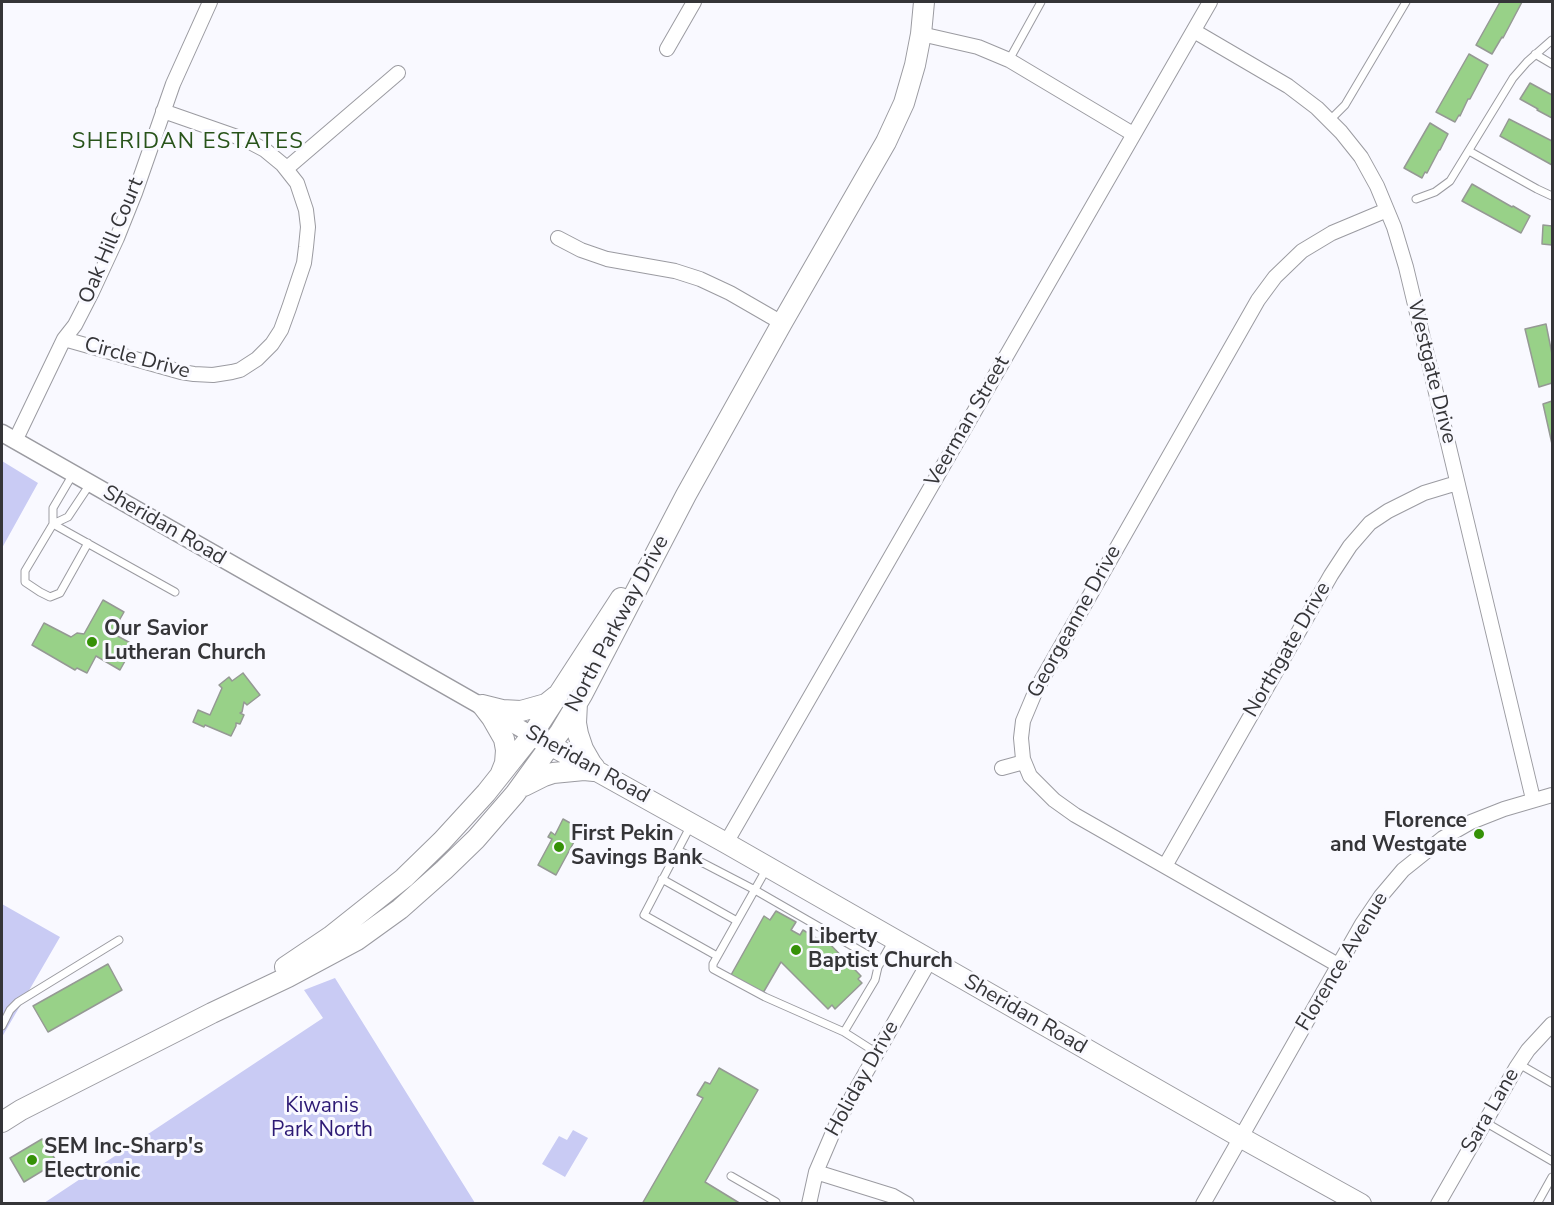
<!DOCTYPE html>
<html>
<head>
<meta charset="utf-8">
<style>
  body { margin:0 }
  #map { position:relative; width:1554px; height:1205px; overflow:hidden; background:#f9f9ff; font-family:"Nunito Sans",sans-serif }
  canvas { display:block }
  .frame { position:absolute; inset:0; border:3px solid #353538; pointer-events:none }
</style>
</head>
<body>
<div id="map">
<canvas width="1554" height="1205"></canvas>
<div class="frame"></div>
</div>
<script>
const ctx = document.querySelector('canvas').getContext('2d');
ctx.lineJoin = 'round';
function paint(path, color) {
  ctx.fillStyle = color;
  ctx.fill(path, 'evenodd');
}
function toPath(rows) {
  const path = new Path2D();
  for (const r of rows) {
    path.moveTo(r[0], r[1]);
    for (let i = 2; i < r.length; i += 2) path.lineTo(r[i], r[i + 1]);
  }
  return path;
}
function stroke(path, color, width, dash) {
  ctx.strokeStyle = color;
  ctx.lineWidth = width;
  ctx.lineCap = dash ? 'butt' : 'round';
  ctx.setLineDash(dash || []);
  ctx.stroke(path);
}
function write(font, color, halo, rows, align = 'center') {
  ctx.font = font + ' "Nunito Sans",sans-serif';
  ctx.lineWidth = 6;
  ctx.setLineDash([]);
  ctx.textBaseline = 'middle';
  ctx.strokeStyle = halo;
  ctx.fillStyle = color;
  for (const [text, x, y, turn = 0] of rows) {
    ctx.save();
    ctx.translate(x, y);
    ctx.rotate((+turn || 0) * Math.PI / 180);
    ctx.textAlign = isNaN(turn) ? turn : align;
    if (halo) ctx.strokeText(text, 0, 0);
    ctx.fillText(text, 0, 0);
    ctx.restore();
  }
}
paint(toPath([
  [2,461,38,483,2,548],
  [2,904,60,937,2,1037],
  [335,978,475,1203,44,1203,323,1018,304,990],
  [573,1130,588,1138,565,1177,542,1164,559,1136,567,1140]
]), '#c9cbf4');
const building = toPath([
  [1500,2,1522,2,1503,38,1502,37,1492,54,1476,45,1500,2],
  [1469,54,1488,65,1470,99,1468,99,1460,116,1459,115,1455,122,1436,112,1469,54],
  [1530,83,1552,95,1552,118,1537,110,1538,109,1520,99,1530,83],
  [1509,119,1552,141,1552,165,1500,136,1509,119],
  [1430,123,1448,134,1440,150,1439,150,1427,173,1425,172,1422,178,1404,168,1430,123],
  [1472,184,1512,207,1513,206,1530,216,1521,233,1462,201,1472,184],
  [1543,225,1552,226,1552,245,1542,244,1543,225],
  [1546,324,1552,354,1552,383,1539,387,1525,329,1546,324],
  [1552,401,1552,444,1543,404,1552,401],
  [103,600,124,612,112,633,134,645,120,670,96,656,87,673,77,668,75,670,32,645,44,623,71,637,77,633,84,634,103,600],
  [243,673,260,695,247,705,244,702,242,712,240,713,244,715,240,724,236,723,236,726,231,736,205,725,204,727,193,722,198,710,210,715,222,688,219,685,229,677,232,681,243,673],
  [563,819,581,829,556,875,538,865,552,839,548,837,551,832,555,835,563,819],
  [776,911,796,922,791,930,800,935,803,930,816,938,812,945,821,935,861,976,858,979,862,983,835,1009,832,1005,828,1009,781,962,763,993,731,975,764,916,770,920,776,911],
  [108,964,122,990,48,1032,33,1006,108,964],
  [719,1068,758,1090,705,1182,741,1204,642,1204,703,1098,697,1095,705,1082,710,1084,719,1068],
  [42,1139,57,1162,24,1182,10,1158,42,1139]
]);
paint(building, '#98d188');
stroke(building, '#959994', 1.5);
const service = toPath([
  [1535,54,1552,64],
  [1009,60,1041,2],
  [1330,120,1345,105,1406,2],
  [1469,151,1537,189,1552,196],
  [1416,199,1435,192,1450,181,1513,78,1527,62,1552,40],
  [73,474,53,508,53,524,25,571,25,582,40,592,50,597,60,593,88,543],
  [53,524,175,592],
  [53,524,68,517,90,484],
  [691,825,644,915,717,956],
  [678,850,755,890,880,962],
  [767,868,713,964,713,969,765,997,844,1032,877,1053],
  [662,879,737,921],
  [2,1026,10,1010,18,1002,119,940],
  [844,1032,875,980,878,967,892,942],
  [1519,1064,1552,1083],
  [1485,1122,1552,1161],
  [731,1176,776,1202],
  [1537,1204,1552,1177]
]);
const minor = toPath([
  [1194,31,1288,86,1317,108,1341,132,1361,157,1377,186,1394,227,1406,267,1533,799],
  [921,34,978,47,1009,60,1133,134],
  [667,49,694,2],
  [286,169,398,73],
  [558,238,581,250,607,259,675,271,700,279,730,293,782,323],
  [64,339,181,372,194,374,213,375,232,372,240,370,257,359,272,344,281,330,289,308,304,263,306,247,308,227,306,210,297,183,282,164,265,150,246,140,163,111],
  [15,441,64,339,75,325,92,292,117,238,135,193,173,84,210,2],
  [1002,768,1024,762],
  [726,843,1210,2],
  [1165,866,1331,575,1350,546,1370,523,1388,511,1424,493,1457,483],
  [1338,965,1075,815,1054,800,1030,776,1023,759,1021,738,1023,721,1036,690,1258,300,1275,277,1302,251,1332,233,1387,210],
  [816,1172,893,1196,907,1204],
  [809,1204,816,1172,837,1123,930,960],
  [1203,1204,1362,924,1381,896,1403,870,1443,838,1471,822,1504,809,1552,795],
  [1438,1204,1516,1068,1528,1050,1552,1024]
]);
const tertiary = toPath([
  [2,433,532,735]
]);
const secondary = toPath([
  [577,703,576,723,578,734,583,749,591,763,595,768],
  [482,705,502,710,521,711,546,704,556,696],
  [482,705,492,718,504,739,506,750,505,763,501,773],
  [532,735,726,843,1240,1137,1361,1204],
  [524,786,544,776,553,773,584,770,594,771],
  [285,967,331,936,404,878,442,841,486,793,532,735,621,598],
  [2,1122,21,1110,212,1013,288,977,357,940,400,909,444,870,476,839,515,794,560,732,582,695,686,495,782,323,886,142,904,103,915,65,921,34,924,2]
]);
stroke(service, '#9b9ba1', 9);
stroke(minor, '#9b9ba1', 16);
stroke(tertiary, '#9b9ba1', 19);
stroke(secondary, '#9b9ba1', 22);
stroke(service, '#fff', 7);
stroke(minor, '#fff', 14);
stroke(tertiary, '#fff', 16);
stroke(secondary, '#fff', 20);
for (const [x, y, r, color] of [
  [92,642,6,"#359107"],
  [1479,834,6,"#359107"],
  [559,847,6,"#359107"],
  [796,950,6,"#359107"],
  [32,1160,6,"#359107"]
]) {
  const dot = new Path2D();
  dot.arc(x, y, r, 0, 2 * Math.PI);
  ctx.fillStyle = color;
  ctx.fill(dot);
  stroke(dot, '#f9f9ff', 2);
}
write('21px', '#353538', '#f9f9ff', [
  ["Oak Hill Court",112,241,-67],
  ["Circle Drive",137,359,15],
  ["Westgate Drive",1431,372,76],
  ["Veerman Street",968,422,-60],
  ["Sheridan Road",164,526,30],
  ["Georgeanne Drive",1075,622,-61],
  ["North Parkway Drive",618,624,-62],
  ["Northgate Drive",1288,650,-60],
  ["Sheridan Road",587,765,29],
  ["Florence Avenue",1343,962,-59],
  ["Sheridan Road",1025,1015,30],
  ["Holiday Drive",863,1079,-61],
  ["Sara Lane",1491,1111,-60]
]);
write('bold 21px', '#353538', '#f9f9ff', [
  ["Our Savior",104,630],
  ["Lutheran Church",104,654],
  ["Florence",1467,822,"right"],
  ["and Westgate",1467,846,"right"],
  ["First Pekin",571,835],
  ["Savings Bank",571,859],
  ["Liberty",808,938],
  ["Baptist Church",808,962],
  ["SEM Inc-Sharp's",44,1148],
  ["Electronic",44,1172]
], 'left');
write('21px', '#2c1974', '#f9f9ff', [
  ["Kiwanis",322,1107],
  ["Park North",322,1131]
]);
ctx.letterSpacing = '1.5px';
write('22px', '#28541a', '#f9f9ff', [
  ["SHERIDAN ESTATES",188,143]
]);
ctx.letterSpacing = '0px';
</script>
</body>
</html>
